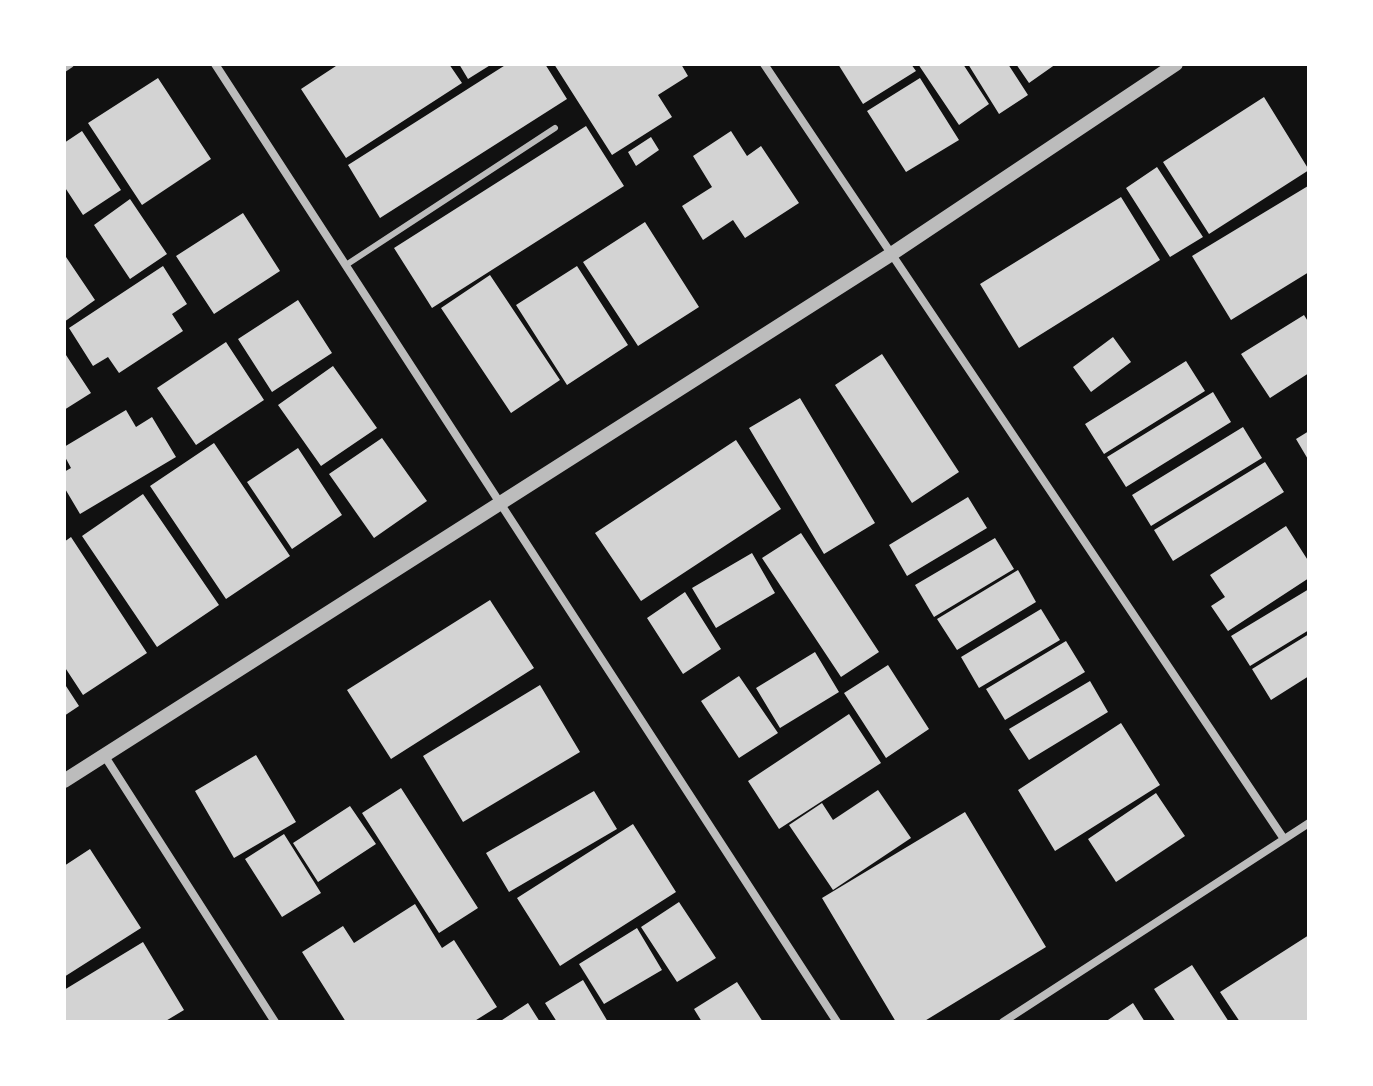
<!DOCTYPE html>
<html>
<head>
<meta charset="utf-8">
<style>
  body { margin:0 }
  #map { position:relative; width:1373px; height:1086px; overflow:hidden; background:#111; font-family:Overpass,sans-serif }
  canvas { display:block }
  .frame { position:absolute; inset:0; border:66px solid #fff; pointer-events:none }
</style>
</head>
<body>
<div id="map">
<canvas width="1373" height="1086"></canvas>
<div class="frame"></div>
</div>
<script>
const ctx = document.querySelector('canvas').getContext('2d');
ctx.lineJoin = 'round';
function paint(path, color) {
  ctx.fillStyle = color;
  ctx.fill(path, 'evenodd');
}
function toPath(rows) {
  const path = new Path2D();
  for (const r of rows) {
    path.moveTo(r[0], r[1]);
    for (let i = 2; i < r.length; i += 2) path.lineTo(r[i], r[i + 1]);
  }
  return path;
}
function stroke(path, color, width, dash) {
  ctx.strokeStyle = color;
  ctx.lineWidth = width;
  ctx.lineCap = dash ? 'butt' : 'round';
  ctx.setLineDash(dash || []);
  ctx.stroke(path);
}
paint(toPath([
  [339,64,449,64,462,83,346,158,301,89],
  [459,64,492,64,468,79],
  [507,64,545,64,567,99,380,218,348,165],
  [554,64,681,64,688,76,658,95,672,117,612,155],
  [838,64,911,64,916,71,863,104],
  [918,64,963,64,989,104,959,125],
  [968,64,1008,64,1028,95,999,114],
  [1016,64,1056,64,1029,83],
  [158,78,211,159,142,205,88,123],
  [920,78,959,140,906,172,867,111],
  [1264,97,1309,170,1209,234,1163,162],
  [586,126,624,186,432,308,394,248],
  [82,131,121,190,83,215,64,186,64,143],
  [731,131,747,156,761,146,799,203,745,238,733,220,703,240,682,206,712,187,693,156],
  [651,137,659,150,636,166,628,152],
  [1157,167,1203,237,1170,257,1126,188],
  [1308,186,1309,272,1231,320,1192,256],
  [1121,197,1160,260,1019,348,980,284],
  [130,199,167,254,130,279,94,225],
  [243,213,280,271,214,314,176,256],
  [645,222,699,307,638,346,583,262],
  [64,254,95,300,64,322],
  [163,266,187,304,172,314,183,331,119,373,108,357,93,366,69,328],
  [577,266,628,345,567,385,516,305],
  [490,275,560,380,511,413,441,308],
  [298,300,332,353,272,392,238,339],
  [1304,315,1309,323,1309,373,1270,398,1241,354],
  [1113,337,1131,362,1091,392,1073,367],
  [226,342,264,400,196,445,157,388],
  [64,352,91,393,64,410],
  [882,354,959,472,912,503,835,385],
  [1186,361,1205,391,1104,454,1085,424],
  [333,366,377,428,321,466,278,405],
  [1213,392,1231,422,1126,487,1107,457],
  [800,398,875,523,824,554,749,428],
  [126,410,136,427,152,417,176,457,80,514,64,487,64,472,71,468,64,455,64,447],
  [1243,427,1262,458,1151,526,1132,495],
  [1309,431,1309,461,1296,439],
  [382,438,427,501,374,538,329,474],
  [736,440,781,509,641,601,595,533],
  [214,443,290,556,226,599,150,486],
  [298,448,342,515,292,549,247,482],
  [1265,462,1284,492,1173,561,1154,530],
  [143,494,219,605,157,647,82,536],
  [968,497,987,528,907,576,889,545],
  [1286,526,1309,562,1309,578,1228,631,1211,606,1225,597,1210,575],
  [801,533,879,652,841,677,762,558],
  [71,537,147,653,83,695,64,666,64,542],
  [995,538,1014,569,934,617,915,585],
  [752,553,775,593,716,628,692,588],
  [1018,570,1036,602,957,650,937,619],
  [1309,589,1309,630,1250,666,1231,636],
  [685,592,721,649,683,674,647,618],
  [490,600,534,668,391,759,347,690],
  [1041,609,1060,640,979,688,961,657],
  [1309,634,1309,676,1271,700,1252,669],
  [1066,641,1085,672,1005,720,986,689],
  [815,652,839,692,780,728,756,688],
  [888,665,929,729,886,758,844,693],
  [739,676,778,733,739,758,701,701],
  [1090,681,1108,712,1029,760,1009,729],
  [64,683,79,706,64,716],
  [540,685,580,752,463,822,423,756],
  [849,714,881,763,779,829,748,781],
  [1121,723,1160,785,1055,851,1018,790],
  [256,755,296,822,234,858,195,791],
  [401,788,478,908,439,933,362,813],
  [878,790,911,838,833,890,789,825,822,803,833,820],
  [594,791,617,829,509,892,486,853],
  [1156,793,1185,836,1116,882,1088,839],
  [350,806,376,844,318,882,293,843],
  [965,812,1046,947,923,1022,896,1022,822,898],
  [633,824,676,892,560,966,517,898],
  [284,834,321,893,282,917,245,859],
  [90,849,141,928,64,977,64,866],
  [679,902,716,958,677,982,641,927],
  [415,904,442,948,454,940,497,1007,473,1022,346,1022,302,952,343,926,354,943],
  [637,928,662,970,604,1004,579,964],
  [1309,935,1309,1022,1240,1022,1220,992],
  [143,942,184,1010,164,1022,64,1022,64,990],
  [1192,965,1229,1022,1176,1022,1154,989],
  [583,980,608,1022,557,1022,545,1003],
  [737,982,763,1022,702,1022,694,1009],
  [528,1003,540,1022,499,1022],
  [1133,1003,1145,1022,1105,1022]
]), '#d3d3d3');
stroke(toPath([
  [346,265,555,128]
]), '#bcbcbc', 6);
stroke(toPath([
  [215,64,837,1022],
  [764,64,1284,839],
  [64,68,70,64],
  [104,755,275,1022],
  [1003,1022,1309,823]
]), '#bcbcbc', 8);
stroke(toPath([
  [64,781,890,255,1176,64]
]), '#bcbcbc', 14);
</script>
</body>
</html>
